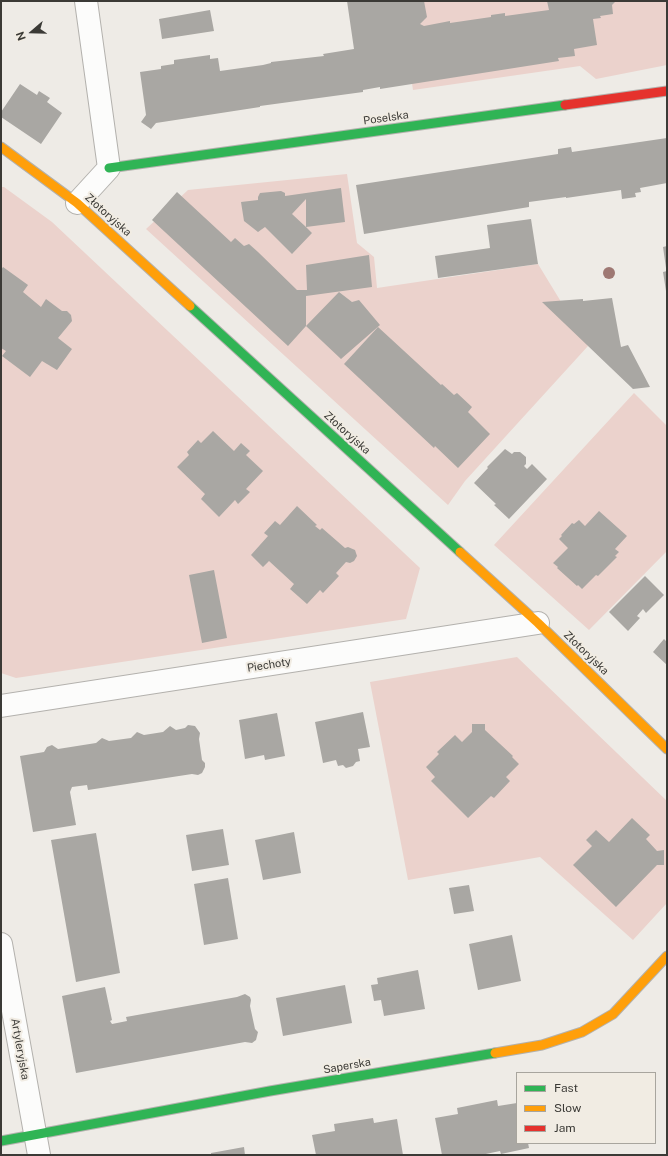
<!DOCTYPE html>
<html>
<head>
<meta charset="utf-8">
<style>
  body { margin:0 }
  #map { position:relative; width:668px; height:1156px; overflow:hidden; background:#eeebe6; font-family:"Public Sans",sans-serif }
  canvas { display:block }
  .frame { position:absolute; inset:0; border:2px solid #3b3a36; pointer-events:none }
  .legend { position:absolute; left:516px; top:1072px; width:140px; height:72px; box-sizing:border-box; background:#f1ece3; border:1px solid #a8a59e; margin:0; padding:5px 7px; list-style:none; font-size:12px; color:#3b3a36 }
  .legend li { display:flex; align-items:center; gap:8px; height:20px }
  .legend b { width:20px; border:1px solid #a8a59e }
  .north { position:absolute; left:12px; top:12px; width:40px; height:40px; -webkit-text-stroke:3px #f1ece3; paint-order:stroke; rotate:250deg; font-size:11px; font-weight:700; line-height:16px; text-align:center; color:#3b3a36 }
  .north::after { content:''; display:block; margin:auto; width:14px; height:18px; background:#3b3a36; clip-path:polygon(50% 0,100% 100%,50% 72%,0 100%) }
</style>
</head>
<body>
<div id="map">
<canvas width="668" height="1156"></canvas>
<div class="frame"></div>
<ul class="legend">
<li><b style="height:5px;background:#30b455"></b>Fast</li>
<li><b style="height:5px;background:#ff9f0a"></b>Slow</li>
<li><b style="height:5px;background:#e5322d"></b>Jam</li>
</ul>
<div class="north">N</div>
</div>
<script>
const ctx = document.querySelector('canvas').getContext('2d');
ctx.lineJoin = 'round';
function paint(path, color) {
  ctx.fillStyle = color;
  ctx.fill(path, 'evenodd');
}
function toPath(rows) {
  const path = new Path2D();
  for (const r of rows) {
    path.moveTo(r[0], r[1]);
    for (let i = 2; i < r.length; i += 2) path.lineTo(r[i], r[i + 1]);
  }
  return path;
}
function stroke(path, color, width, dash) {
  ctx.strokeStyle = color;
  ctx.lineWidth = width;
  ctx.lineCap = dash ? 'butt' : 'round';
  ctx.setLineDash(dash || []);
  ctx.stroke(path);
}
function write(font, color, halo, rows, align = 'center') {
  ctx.font = font + ' "Public Sans",sans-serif';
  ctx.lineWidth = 4;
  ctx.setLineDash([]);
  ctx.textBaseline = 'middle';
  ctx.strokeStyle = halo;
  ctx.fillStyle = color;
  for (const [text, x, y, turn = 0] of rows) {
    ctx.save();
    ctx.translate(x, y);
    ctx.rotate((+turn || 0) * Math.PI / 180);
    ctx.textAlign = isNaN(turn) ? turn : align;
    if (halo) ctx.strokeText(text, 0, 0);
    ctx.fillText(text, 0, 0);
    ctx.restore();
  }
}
paint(toPath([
  [399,1,667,1,667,65,596,79,580,66,413,90],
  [347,174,357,243,374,257,377,288,538,264,588,346,465,481,448,505,146,229,188,190],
  [1,187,4,187,52,222,420,568,406,619,16,678,1,673],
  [634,393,667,426,667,551,589,630,494,545],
  [517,657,667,801,667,903,633,940,540,857,408,880,370,682]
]), '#ebd2cc');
paint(toPath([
  [347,1,424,1,427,17,420,24,424,26,450,21,450,23,491,17,491,15,505,13,505,16,549,10,547,1,616,1,612,5,613,14,600,16,601,18,593,19,597,45,574,49,575,56,558,58,559,61,380,89,380,87,363,90,363,92,260,106,260,107,156,123,151,129,141,122,146,115,140,72,161,69,161,66,174,64,174,60,210,55,210,59,218,58,220,71,263,65,271,63,271,62,324,56,323,54,354,49],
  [210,10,214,31,162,39,159,19],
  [20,84,37,95,39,91,50,98,47,102,62,113,41,144,1,117,1,112],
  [667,138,667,183,640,188,641,192,635,193,636,197,622,199,621,190,566,198,566,197,529,202,529,207,364,234,356,185,558,154,558,149,571,147,572,152],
  [341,188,345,222,306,227,306,199,292,214,306,227,312,233,292,254,265,227,258,232,244,221,241,202,258,200,258,197,260,193,281,191,285,193,285,196],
  [177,192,231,242,235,238,244,246,249,244,258,252,297,290,307,290,306,265,369,255,372,287,306,296,306,326,288,346,152,220],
  [531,219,538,264,438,278,435,256,490,248,487,225],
  [667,246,667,268,666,268,663,247],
  [3,267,28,285,23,292,41,307,46,299,62,311,67,311,71,315,72,321,58,338,72,349,57,370,42,361,30,377,2,356,6,351,1,348,1,270],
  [667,271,667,291,666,291,663,272],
  [339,292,352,302,359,300,380,325,341,359,306,326],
  [612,298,621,347,628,345,650,387,633,389,542,302,583,299,583,301],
  [378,327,441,385,442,384,454,395,457,393,472,407,468,412,490,434,458,468,435,446,434,448,344,364],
  [213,431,234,451,241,443,250,451,246,455,263,471,246,489,250,492,238,504,235,500,219,517,201,499,205,494,177,467,189,455,187,452,198,440,201,443],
  [505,449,512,454,514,452,520,452,526,457,526,464,524,466,527,469,532,464,547,479,509,519,494,505,496,504,474,483,488,468,487,467],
  [297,506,317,525,315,526,320,530,322,528,345,548,348,547,355,550,357,556,354,561,350,563,346,562,336,573,339,576,323,593,320,590,307,604,290,589,294,584,269,561,263,567,251,555,268,536,264,533,275,521,280,525],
  [599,511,627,536,615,549,619,552,615,556,617,557,598,576,596,575,582,589,578,585,577,586,557,568,558,567,553,563,568,548,559,539,562,536,561,535,572,523,574,524,579,520,585,526],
  [214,570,227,638,202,643,189,575],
  [645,576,664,595,646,613,643,609,637,616,640,618,628,631,609,612],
  [664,639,667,642,667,665,653,652],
  [363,712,370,747,358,749,360,761,356,762,353,766,346,768,343,765,338,766,336,760,323,763,315,722],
  [277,713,285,756,265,760,264,755,245,759,239,720],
  [472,724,485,724,485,730,513,756,512,757,519,764,506,777,510,781,494,798,491,796,468,818,431,781,435,777,426,767,439,754,437,752,455,735,462,742,472,732],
  [188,725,195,726,200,733,199,739,202,760,205,763,205,767,202,773,198,775,192,774,88,790,87,785,72,787,70,792,76,825,33,832,20,756,44,752,47,747,52,745,58,749,96,743,102,738,109,741,131,738,137,732,144,735,163,732,170,726,176,730,185,728],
  [632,818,650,835,646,839,657,851,664,850,664,865,657,865,616,907,573,865,592,846,586,840,596,830,609,842],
  [223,829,229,865,192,871,186,835],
  [294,832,301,873,263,880,255,840],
  [96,833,120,973,76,982,51,840],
  [228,878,238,939,204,945,194,884],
  [469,885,474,911,454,914,449,888],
  [512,935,521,981,478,990,469,944],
  [418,970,425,1009,384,1016,381,1000,374,1001,371,985,378,984,377,978],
  [345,985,352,1023,283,1036,276,998],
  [105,987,112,1020,110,1021,112,1024,127,1021,126,1017,237,997,245,994,250,997,251,1000,250,1006,255,1029,258,1032,256,1040,252,1043,245,1042,76,1073,62,996],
  [497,1100,498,1106,517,1103,517,1143,528,1143,529,1148,501,1154,500,1151,481,1155,442,1155,435,1118,458,1114,457,1108],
  [373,1118,374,1123,397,1119,403,1155,316,1155,312,1135,335,1131,334,1124],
  [244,1147,245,1155,211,1155,211,1153]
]), '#a9a7a3');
const street = toPath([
  [77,203,109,168,86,1],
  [1,706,538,623],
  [1,944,39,1155]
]);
const fast = toPath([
  [109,168,565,105],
  [190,306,460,552],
  [1,1141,270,1091,495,1053]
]);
const slow = toPath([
  [1,147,77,203,190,306],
  [460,552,538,623,667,749],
  [495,1053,542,1045,582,1032,613,1014,667,956]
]);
const jam = toPath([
  [565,105,667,91]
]);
stroke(street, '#b3b1ad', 24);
stroke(fast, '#b3b1ad', 11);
stroke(slow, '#b3b1ad', 11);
stroke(jam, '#b3b1ad', 11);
stroke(street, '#fcfcfb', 22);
stroke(fast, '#30b455', 9);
stroke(slow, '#ff9f0a', 9);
stroke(jam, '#e5322d', 9);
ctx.fillStyle = '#9e7873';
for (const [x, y] of [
  [609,273]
]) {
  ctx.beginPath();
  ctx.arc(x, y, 6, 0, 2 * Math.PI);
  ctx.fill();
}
write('11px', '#3b3a36', '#f1ece3', [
  ["Poselska",386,118,-8],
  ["Złotoryjska",108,215,42],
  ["Złotoryjska",347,433,42],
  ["Złotoryjska",586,653,44],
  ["Piechoty",269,665,-9],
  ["Artyleryjska",20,1049,80],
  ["Saperska",347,1066,-10]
]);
</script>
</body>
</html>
